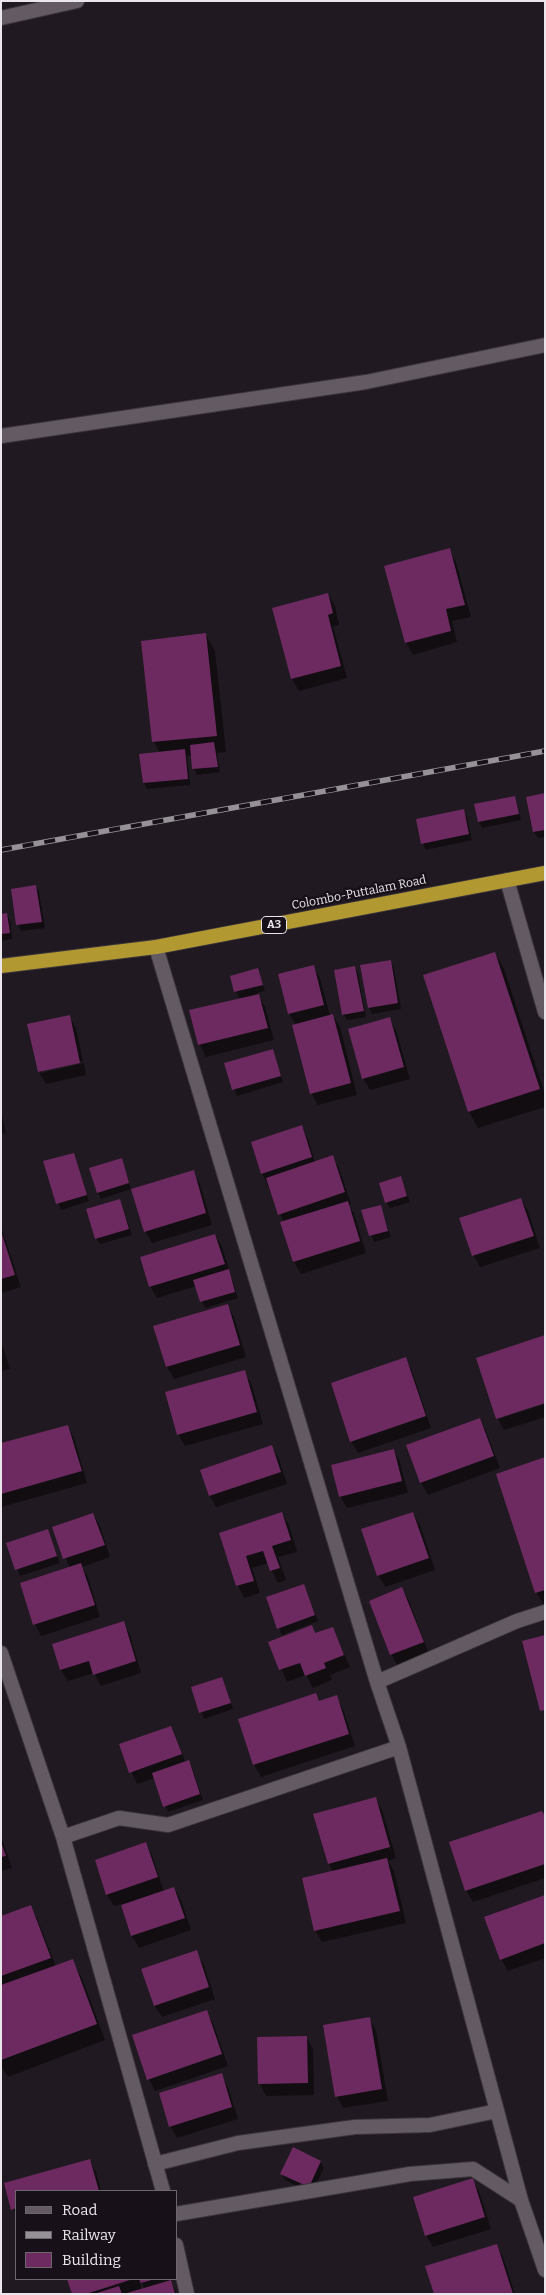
<!DOCTYPE html>
<html>
<head>
<meta charset="utf-8">
<style>
  body { margin:0 }
  #map { position:relative; width:546px; height:2295px; overflow:hidden; background:#201921; font-family:Bitter,serif }
  canvas { display:block }
  .frame { position:absolute; inset:0; border:2px solid #ebe6ec; pointer-events:none }
  .legend { position:absolute; left:15px; top:2190px; width:162px; height:90px; box-sizing:border-box; background:#171018; border:1px solid #6c666d; margin:0; padding:6px 9px; list-style:none; font-size:15px; color:#ebe6ec }
  .legend li { display:flex; align-items:center; gap:10px; height:25px }
  .legend b { width:25px; border:1px solid #6c666d }
</style>
</head>
<body>
<div id="map">
<canvas width="546" height="2295"></canvas>
<div class="frame"></div>
<ul class="legend">
<li><b style="height:6px;background:#635a64"></b>Road</li>
<li><b style="height:6px;background:#969197"></b>Railway</li>
<li><b style="height:14px;background:#6d2a60"></b>Building</li>
</ul>
</div>
<script>
const ctx = document.querySelector('canvas').getContext('2d');
ctx.lineJoin = 'round';
function paint(path, color) {
  ctx.fillStyle = color;
  ctx.fill(path, 'evenodd');
}
function toPath(rows) {
  const path = new Path2D();
  for (const r of rows) {
    path.moveTo(r[0], r[1]);
    for (let i = 2; i < r.length; i += 2) path.lineTo(r[i], r[i + 1]);
  }
  return path;
}
function stroke(path, color, width, dash) {
  ctx.strokeStyle = color;
  ctx.lineWidth = width;
  ctx.lineCap = dash ? 'butt' : 'round';
  ctx.setLineDash(dash || []);
  ctx.stroke(path);
}
function write(font, color, halo, rows, align = 'center') {
  ctx.font = font + ' Bitter,serif';
  ctx.lineWidth = 4.5;
  ctx.setLineDash([]);
  ctx.textBaseline = 'middle';
  ctx.strokeStyle = halo;
  ctx.fillStyle = color;
  for (const [text, x, y, turn = 0] of rows) {
    ctx.save();
    ctx.translate(x, y);
    ctx.rotate((+turn || 0) * Math.PI / 180);
    ctx.textAlign = isNaN(turn) ? turn : align;
    if (halo) ctx.strokeText(text, 0, 0);
    ctx.fillText(text, 0, 0);
    ctx.restore();
  }
}
paint(toPath([
  [449,550,456,562,471,617,452,621,457,642,413,655,406,643,386,567],
  [328,594,335,606,339,625,333,626,347,678,299,691,292,679,273,609],
  [206,635,215,651,226,752,217,753,220,772,197,775,194,769,192,755,187,756,190,785,147,789,144,783,160,753,154,742,142,642],
  [545,794,545,837,538,838,534,832,527,798],
  [515,797,521,820,482,828,479,822],
  [463,811,467,817,472,840,426,850,423,844,417,820],
  [36,886,39,892,45,928,21,931,18,925],
  [6,914,10,920,12,939,1,941,1,915],
  [495,953,504,969,545,1094,545,1107,478,1128,469,1112,424,976],
  [390,962,394,968,401,1009,372,1014,369,1007],
  [313,967,320,978,330,1016,333,1015,340,1027,357,1095,318,1105,311,1093,296,1025,289,1013],
  [355,967,358,973,366,1017,347,1020,343,1014],
  [258,970,265,991,257,993,265,1007,274,1040,206,1057,200,1045,191,1011,240,999,236,992],
  [69,1016,76,1028,83,1061,41,1070,41,1073,84,1063,86,1075,46,1084,39,1072,29,1025],
  [389,1018,396,1030,410,1079,370,1090,363,1078],
  [272,1050,283,1082,237,1096,225,1064],
  [1,1112,6,1133,1,1134],
  [302,1127,308,1139,315,1162,332,1157,339,1168,351,1204,349,1205,354,1214,366,1253,301,1274,294,1262,282,1223,284,1222,262,1173],
  [73,1154,89,1201,61,1210,45,1162],
  [121,1160,131,1189,101,1199,98,1193],
  [193,1172,200,1184,212,1225,152,1243,145,1231],
  [401,1178,410,1202,390,1208,386,1202],
  [521,1199,528,1211,540,1248,480,1267,474,1256,461,1219],
  [120,1200,132,1235,100,1244,96,1238],
  [380,1206,391,1237,374,1242,363,1211],
  [1,1227,21,1287,1,1293],
  [215,1235,222,1247,238,1298,205,1308,196,1286,157,1298,150,1286],
  [227,1305,234,1317,246,1357,174,1379,167,1367,154,1327],
  [1,1341,10,1369,1,1371],
  [406,1359,412,1371,431,1428,358,1453,351,1441],
  [244,1372,251,1383,263,1424,185,1446,178,1434],
  [545,1404,545,1417,504,1430,498,1419],
  [480,1419,486,1431,500,1468,428,1495,421,1483,407,1446],
  [68,1426,74,1438,87,1483,1,1507,1,1445],
  [272,1447,279,1459,287,1484,216,1507,210,1496],
  [394,1450,400,1462,408,1493,347,1508,340,1496],
  [545,1459,545,1604,543,1604,537,1593,497,1474],
  [413,1513,420,1525,435,1570,385,1587,379,1576,363,1530],
  [93,1514,100,1526,110,1557,82,1567,88,1577,100,1617,41,1636,35,1624,70,1568,54,1528],
  [282,1514,289,1525,297,1552,278,1557,286,1580,278,1583,268,1563,252,1568,260,1593,244,1598,238,1586,220,1534],
  [47,1531,60,1563,20,1576,8,1544],
  [303,1585,318,1621,282,1635,267,1598],
  [402,1589,409,1601,429,1654,398,1666,391,1654],
  [123,1623,130,1635,141,1673,101,1686,94,1673,68,1681,61,1670,53,1645],
  [332,1628,350,1667,330,1675,332,1680,313,1688,306,1675,287,1682,270,1643,316,1634],
  [225,1685,233,1709,204,1719,192,1688],
  [315,1694,320,1702,336,1697,343,1709,355,1746,261,1777,254,1765,239,1719],
  [171,1727,186,1763,188,1762,192,1768,203,1800,168,1812,155,1778,137,1784,120,1745],
  [375,1798,382,1810,396,1858,388,1861,394,1871,406,1923,322,1942,315,1930,333,1872,329,1864],
  [545,1817,545,1878,473,1902,466,1890],
  [1,1836,12,1868,1,1871],
  [146,1843,152,1855,164,1892,174,1888,181,1900,191,1930,139,1948,132,1936,121,1904,114,1906,107,1895,96,1860],
  [545,1896,545,1958,508,1971,501,1959],
  [30,1906,37,1918,56,1967,72,1961,81,1976,105,2040,8,2077,1,2066,1,1917],
  [196,1952,203,1963,215,1999,162,2017,155,2006,143,1970],
  [206,2011,213,2023,228,2066,155,2091,149,2079],
  [369,2019,376,2030,388,2101,343,2108,337,2096],
  [306,2037,313,2049,314,2095,266,2096,260,2084],
  [221,2075,228,2087,238,2119,177,2138,171,2127,161,2094],
  [89,2160,96,2172,101,2191,16,2191,16,2216,6,2184],
  [320,2162,324,2168,312,2193,285,2180,282,2174],
  [472,2180,479,2191,491,2229,433,2247,426,2235],
  [496,2245,503,2257,515,2294,435,2294],
  [68,2279,174,2279,170,2281,177,2294,73,2294],
  [139,2280,140,2280,145,2289,142,2290]
]), '#0007');
paint(toPath([
  [450,548,465,605,446,609,451,631,405,643,384,566],
  [328,593,333,613,328,615,341,666,291,679,272,608],
  [206,633,217,736,152,742,141,641],
  [214,742,218,767,192,769,190,745],
  [185,749,188,779,143,783,139,754],
  [545,793,545,830,533,832,526,797],
  [515,796,519,814,478,822,474,804],
  [464,809,469,834,421,844,416,819],
  [36,885,42,922,16,925,11,889],
  [7,913,10,933,1,934,1,914],
  [495,952,540,1089,468,1112,423,975],
  [391,960,398,1003,368,1008,360,965],
  [314,965,324,1005,288,1014,278,974],
  [355,966,364,1011,342,1015,334,970],
  [258,968,263,985,234,992,230,976],
  [259,994,268,1028,198,1045,189,1010],
  [333,1014,351,1083,310,1094,292,1025],
  [70,1015,80,1063,38,1072,27,1024],
  [390,1017,404,1067,362,1079,348,1029],
  [273,1049,281,1076,232,1090,224,1063],
  [302,1125,312,1157,261,1174,251,1142],
  [74,1153,87,1195,56,1204,43,1161],
  [333,1155,345,1192,278,1215,266,1178],
  [122,1158,129,1183,97,1193,89,1168],
  [194,1170,206,1213,144,1232,131,1189],
  [401,1176,407,1196,385,1203,379,1183],
  [521,1198,534,1236,472,1256,459,1218],
  [120,1199,129,1229,95,1239,86,1209],
  [348,1201,360,1241,293,1262,280,1222],
  [381,1205,388,1231,369,1236,361,1210],
  [1,1231,15,1275,1,1279],
  [215,1234,225,1264,149,1287,140,1257],
  [229,1269,235,1292,200,1302,193,1280],
  [228,1304,240,1345,166,1367,153,1326],
  [545,1335,545,1403,496,1419,476,1358],
  [406,1357,426,1416,350,1442,331,1383],
  [245,1370,257,1412,177,1435,165,1392],
  [480,1418,494,1456,420,1483,406,1445],
  [68,1425,82,1471,1,1494,1,1443],
  [272,1445,281,1472,209,1496,200,1470],
  [394,1449,402,1481,339,1497,331,1465],
  [545,1457,545,1590,535,1593,496,1474],
  [282,1512,291,1540,272,1546,280,1568,270,1571,263,1551,246,1556,254,1581,236,1586,219,1533],
  [413,1512,429,1558,377,1576,361,1529],
  [93,1513,105,1545,63,1559,52,1527],
  [48,1529,57,1556,15,1570,6,1543],
  [81,1563,95,1605,33,1625,20,1583],
  [304,1584,315,1615,277,1629,266,1597],
  [402,1587,424,1642,390,1655,369,1601],
  [124,1621,136,1661,93,1675,89,1661,60,1670,52,1644],
  [312,1625,315,1633,333,1627,344,1655,324,1663,326,1668,305,1676,300,1663,279,1670,268,1642],
  [545,1635,545,1710,540,1711,522,1641],
  [222,1677,231,1703,199,1713,191,1687],
  [316,1693,319,1701,337,1695,349,1734,253,1765,238,1719],
  [171,1726,182,1754,129,1773,119,1744],
  [189,1760,200,1794,163,1807,152,1773],
  [376,1797,390,1847,328,1864,313,1814],
  [542,1811,545,1817,545,1864,465,1891,449,1842],
  [1,1842,6,1856,1,1857],
  [146,1842,158,1877,106,1895,95,1860],
  [387,1858,400,1911,314,1931,302,1878],
  [174,1887,185,1918,131,1936,121,1905],
  [545,1895,545,1943,500,1960,484,1917],
  [31,1905,51,1958,1,1976,1,1916],
  [197,1950,209,1987,154,2006,141,1969],
  [73,1959,97,2024,1,2060,1,1985],
  [207,2010,222,2054,147,2080,132,2035],
  [370,2017,382,2089,335,2097,323,2025],
  [307,2036,308,2083,258,2084,257,2037],
  [222,2073,232,2107,169,2127,159,2093],
  [293,2147,321,2161,309,2187,280,2174],
  [90,2159,99,2191,16,2191,16,2208,11,2210,4,2183],
  [473,2178,485,2217,425,2236,413,2197],
  [497,2244,513,2294,434,2294,425,2266],
  [67,2279,133,2279,86,2294,72,2294],
  [139,2279,155,2279,141,2283],
  [171,2280,175,2294,127,2294,127,2293],
  [119,2286,122,2294,97,2294,97,2293]
]), '#6d2a60');
const service = toPath([
  [1,18,77,1],
  [1,436,366,382,545,345],
  [155,2164,238,2143,355,2127,430,2125,497,2111]
]);
const minor = toPath([
  [507,880,545,1012],
  [1,1653,63,1837,163,2191],
  [377,1682,517,1621,545,1612],
  [399,1747,521,2200],
  [63,1837,119,1818,168,1825,399,1747,377,1682,156,947],
  [176,2214,410,2174,473,2169,521,2200,545,2270],
  [176,2245,187,2294]
]);
const trunk = toPath([
  [1,966,156,947,545,873]
]);
stroke(service, '#3c363c', 16);
stroke(minor, '#3c363c', 16);
stroke(trunk, '#3c363c', 16);
stroke(service, '#635a64', 14);
stroke(minor, '#635a64', 14);
stroke(trunk, '#b29831', 14);
const rail = toPath([
  [1,850,545,751]
]);
stroke(rail, '#969197', 5.5);
stroke(rail, '#171018', 4, [11]);
for (const [x, y, w] of [
  [274,925,25]
]) {
  const box = new Path2D();
  box.roundRect(x - w / 2, y - 8.5, w, 17, 4);
  ctx.fillStyle = '#171018';
  ctx.fill(box);
  stroke(box, '#ebe6ec', 1);
}
write('bold 11px', '#ebe6ec', null, [
  ["A3",274,925]
]);
write('12px', '#ebe6ec', '#171018', [
  ["Colombo-Puttalam Road",359,893,-11]
]);
</script>
</body>
</html>
